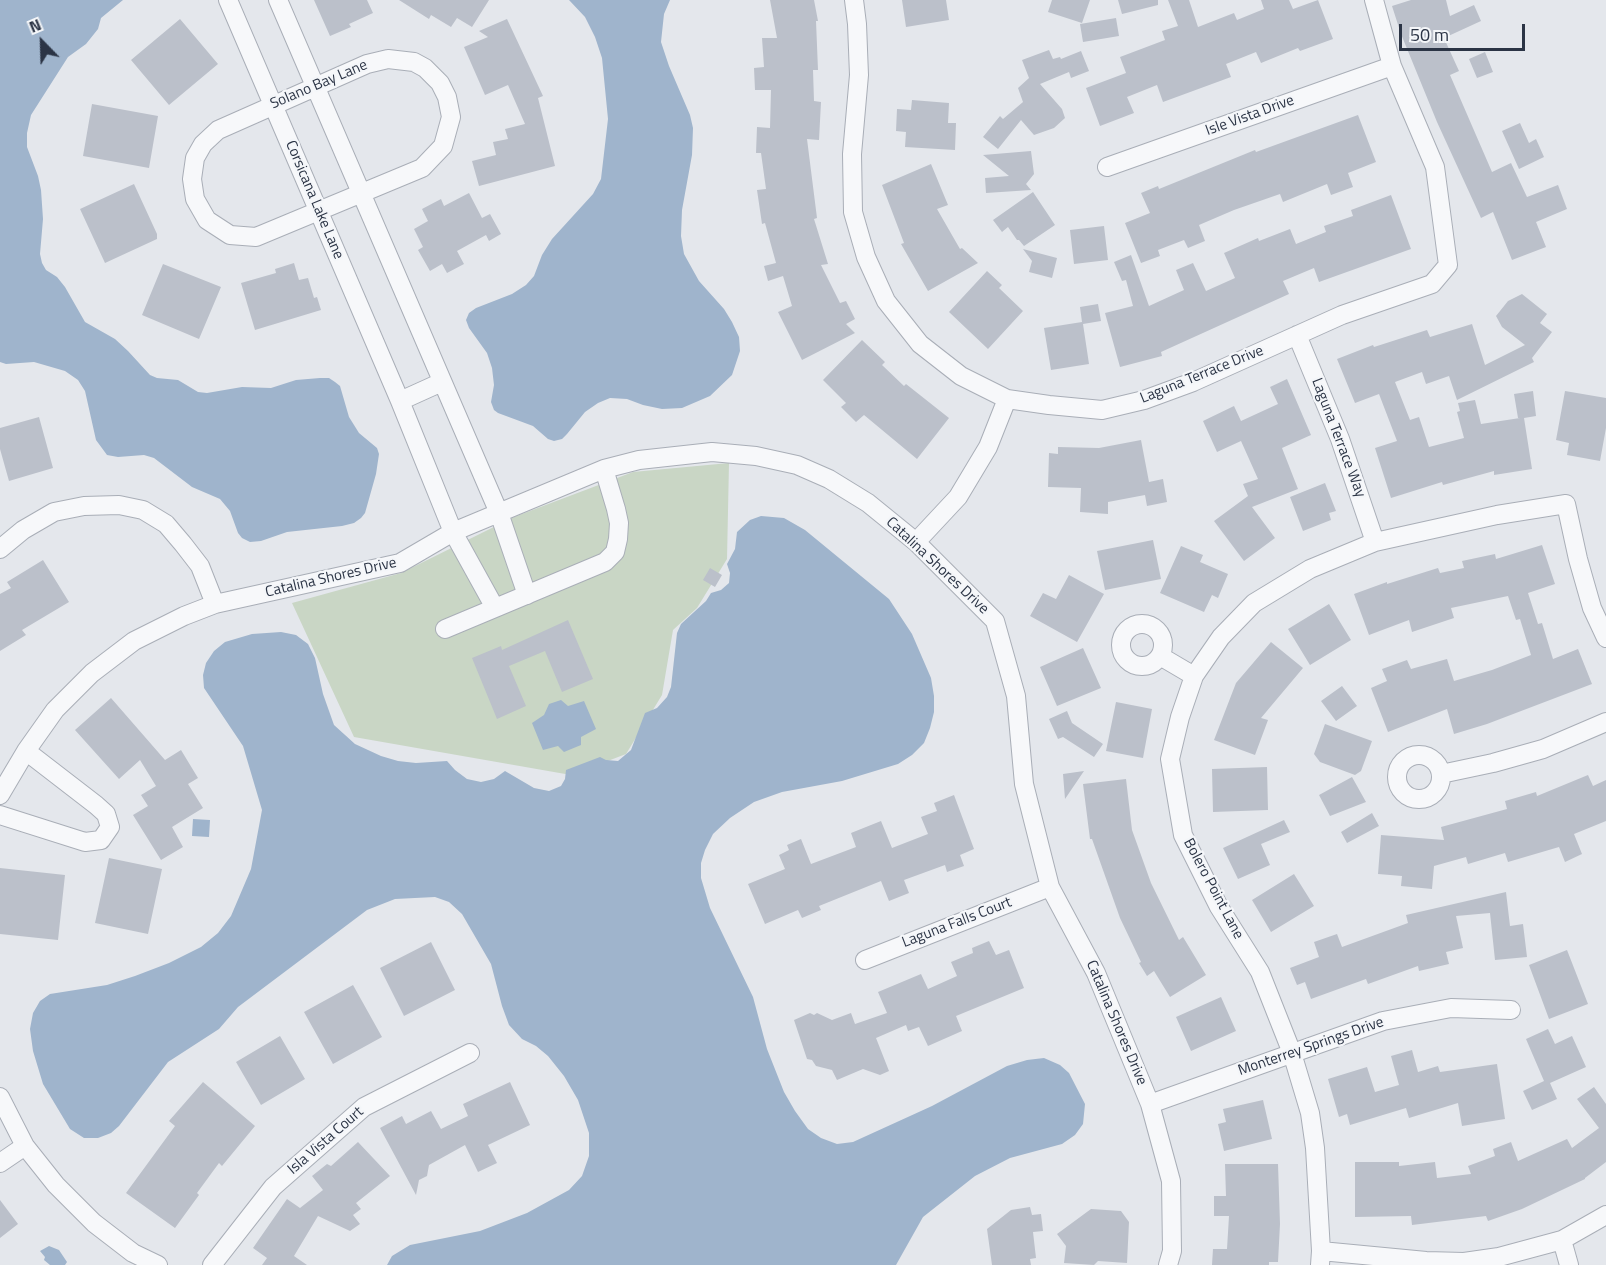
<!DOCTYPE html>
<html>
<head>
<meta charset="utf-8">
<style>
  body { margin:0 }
  #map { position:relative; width:1606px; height:1265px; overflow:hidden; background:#e4e7ec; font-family:"Titillium Web",sans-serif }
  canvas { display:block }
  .north { position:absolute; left:12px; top:12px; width:60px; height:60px; -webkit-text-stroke:4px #f4f6f9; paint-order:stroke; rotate:337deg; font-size:16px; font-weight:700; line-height:24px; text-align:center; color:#2b3445 }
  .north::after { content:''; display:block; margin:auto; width:21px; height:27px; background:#2b3445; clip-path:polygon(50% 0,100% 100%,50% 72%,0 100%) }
  .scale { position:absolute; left:1399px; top:24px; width:126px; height:27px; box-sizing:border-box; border:3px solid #2b3445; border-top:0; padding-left:8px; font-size:18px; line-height:21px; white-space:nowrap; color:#2b3445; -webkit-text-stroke:4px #f4f6f9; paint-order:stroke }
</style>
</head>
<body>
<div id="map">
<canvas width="1606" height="1265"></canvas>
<div class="north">N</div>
<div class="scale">50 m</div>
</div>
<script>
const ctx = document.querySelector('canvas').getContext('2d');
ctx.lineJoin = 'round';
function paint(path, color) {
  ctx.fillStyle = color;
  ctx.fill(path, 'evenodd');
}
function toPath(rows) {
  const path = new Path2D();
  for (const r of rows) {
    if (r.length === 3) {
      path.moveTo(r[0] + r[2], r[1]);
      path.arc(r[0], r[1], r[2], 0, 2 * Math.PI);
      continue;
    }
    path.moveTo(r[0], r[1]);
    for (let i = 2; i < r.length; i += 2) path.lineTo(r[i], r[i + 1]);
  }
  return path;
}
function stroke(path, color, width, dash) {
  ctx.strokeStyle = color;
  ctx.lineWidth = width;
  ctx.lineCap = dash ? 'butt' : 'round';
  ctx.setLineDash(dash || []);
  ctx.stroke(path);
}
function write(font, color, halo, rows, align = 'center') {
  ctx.font = font + ' "Titillium Web",sans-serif';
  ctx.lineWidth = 4.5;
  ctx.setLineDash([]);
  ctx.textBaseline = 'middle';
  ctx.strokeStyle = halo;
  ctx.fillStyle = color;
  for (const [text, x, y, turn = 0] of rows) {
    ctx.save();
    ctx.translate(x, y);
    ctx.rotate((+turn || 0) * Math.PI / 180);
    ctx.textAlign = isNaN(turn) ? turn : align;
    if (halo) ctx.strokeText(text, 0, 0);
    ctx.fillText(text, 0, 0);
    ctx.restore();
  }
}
paint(toPath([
  [729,463,727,559,697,608,673,630,662,695,626,754,571,775,354,737,292,603,401,573,514,517,633,472]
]), '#c9d6c5');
paint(toPath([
  [0,0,123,0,101,18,98,29,86,44,68,57,31,115,27,133,27,147,38,176,41,190,43,219,40,254,42,263,46,270,57,277,65,287,85,322,115,339,128,351,150,375,157,378,178,380,198,392,207,393,242,387,271,388,296,380,320,378,329,378,335,382,340,386,349,417,359,433,377,448,379,454,376,474,365,513,361,518,354,523,342,526,287,532,261,541,250,542,242,538,238,533,230,511,220,499,192,487,154,458,144,455,118,457,107,455,96,440,85,391,78,380,65,371,34,362,6,364,0,362],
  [569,0,670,0,664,14,661,42,669,66,690,115,693,128,692,155,682,210,681,236,684,254,699,281,724,309,732,322,739,337,740,351,732,375,710,396,682,408,662,409,643,405,627,399,610,398,598,403,585,412,567,434,562,439,554,441,548,439,533,426,498,413,494,410,491,402,494,385,492,368,487,353,469,328,466,320,469,313,476,308,512,294,526,285,534,276,542,255,552,239,593,194,601,179,608,119,602,58,595,37,585,17],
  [761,516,784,518,805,530,889,599,912,634,931,678,934,696,934,712,930,728,924,743,912,755,898,764,842,781,782,792,754,802,730,818,713,834,705,850,701,863,701,878,710,908,753,997,767,1049,784,1092,795,1111,808,1129,821,1138,837,1144,853,1142,932,1106,1007,1066,1027,1060,1044,1058,1060,1065,1069,1073,1085,1104,1083,1124,1075,1135,1062,1144,1010,1158,975,1176,923,1217,896,1265,387,1265,392,1256,410,1245,480,1231,527,1213,569,1190,582,1176,589,1156,589,1133,578,1100,564,1076,548,1056,536,1046,522,1039,509,1025,502,1006,491,964,462,914,449,902,435,897,395,899,367,910,238,1007,219,1029,168,1062,119,1126,111,1133,98,1138,84,1138,70,1129,43,1084,33,1051,30,1029,33,1013,40,1001,50,994,107,985,135,976,169,963,201,947,218,933,231,916,251,869,262,810,243,746,204,688,203,675,206,663,214,651,225,642,252,634,281,632,296,635,308,644,315,658,323,694,334,725,355,744,381,756,398,761,416,763,447,761,455,770,467,779,481,782,494,779,505,771,534,788,549,791,561,786,565,779,566,770,600,757,606,760,618,761,631,750,645,713,657,708,667,697,671,687,677,633,681,624,706,601,711,593,721,590,729,583,730,573,727,564,735,549,737,532,750,520],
  [561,700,568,706,584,701,596,729,581,737,581,745,564,752,558,746,543,750,532,723,544,715,549,704],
  [193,819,210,820,209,837,192,836],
  [49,1246,59,1250,67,1262,65,1265,50,1265,44,1260,45,1257,40,1251]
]), '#9fb4cc');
paint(toPath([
  [314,0,367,0,373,13,349,24,351,27,330,36],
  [399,0,489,0,472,27,457,18,451,27,431,15,429,19],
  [770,0,814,0,818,21,816,21,818,70,813,70,814,101,821,102,819,140,807,139,817,218,814,219,828,264,821,265,840,303,846,301,855,319,846,324,855,333,802,360,778,312,792,306,783,276,768,281,764,266,776,263,765,223,762,224,757,190,766,189,761,153,756,153,757,127,770,128,771,90,755,90,754,68,764,67,762,38,777,38],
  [902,0,946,0,949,20,906,27],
  [1052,0,1090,0,1082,23,1048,12],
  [1118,0,1158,0,1158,5,1122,14],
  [1168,0,1189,0,1198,27,1234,13,1237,20,1264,9,1261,0,1289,0,1293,9,1318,0,1333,39,1300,51,1298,48,1261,63,1256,52,1226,64,1231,77,1163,102,1157,85,1127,97,1134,113,1100,126,1086,88,1126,73,1120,57,1165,40,1162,31,1178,26],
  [1411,0,1446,0,1450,16,1474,5,1481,21,1444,38,1459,71,1450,75,1492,172,1511,163,1527,197,1558,185,1567,209,1536,222,1546,247,1512,260,1493,212,1481,218,1437,122,1401,34,1392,6],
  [1116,18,1119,36,1083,42,1080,24],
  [180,19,218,64,169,105,131,60],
  [507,19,543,96,538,98,555,166,479,186,472,161,496,155,493,142,508,139,505,129,525,124,508,85,485,95,464,47,488,37,479,31],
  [1049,50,1053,59,1060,57,1061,59,1081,51,1089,71,1071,78,1069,72,1040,84,1062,109,1065,118,1054,128,1034,135,1021,120,998,149,983,137,1000,116,1003,119,1023,102,1018,88,1029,78,1022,60],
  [1485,52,1493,72,1477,78,1469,59],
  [912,100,949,103,948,123,956,123,955,150,905,147,906,132,896,131,897,109,911,110],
  [92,104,158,116,149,168,83,156],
  [1358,115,1376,162,1348,173,1353,187,1331,195,1327,184,1283,202,1280,194,1234,210,1199,225,1205,241,1188,248,1184,240,1158,250,1160,256,1141,263,1125,223,1150,213,1141,193,1158,186,1159,189,1255,150,1256,152],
  [1520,123,1529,143,1536,139,1544,157,1519,169,1502,131],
  [1031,151,1034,174,1026,184,1031,190,986,193,985,178,1009,176,983,155],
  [931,164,948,205,937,209,960,249,962,248,978,263,928,291,901,244,904,243,882,185],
  [134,184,157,234,157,239,105,263,80,209],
  [1033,192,1055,225,1024,246,1019,240,1017,240,1008,227,1002,232,993,220],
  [469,193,482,218,490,214,501,234,489,241,486,235,457,251,464,264,447,273,442,264,430,271,418,250,423,247,414,229,428,221,422,209,441,199,444,206],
  [1391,195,1411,249,1319,282,1314,268,1283,281,1289,294,1161,352,1162,356,1120,367,1105,313,1133,306,1126,280,1122,281,1114,262,1131,255,1149,306,1184,290,1176,270,1193,263,1206,291,1235,278,1224,253,1258,238,1259,241,1290,229,1296,244,1326,232,1324,226,1353,216,1351,210],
  [1104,226,1108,260,1074,264,1070,230],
  [1023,249,1057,258,1052,278,1029,272,1032,261],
  [294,263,299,280,308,278,314,298,317,297,321,310,255,330,241,283,276,273,275,269],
  [163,264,221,287,199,339,142,315],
  [987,271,1002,285,999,288,1023,311,988,349,949,312],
  [1522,294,1547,314,1540,323,1552,332,1532,358,1534,362,1457,400,1449,376,1426,384,1422,372,1395,382,1410,420,1419,417,1429,447,1464,438,1457,412,1460,411,1458,403,1475,400,1481,424,1520,418,1518,418,1514,394,1533,391,1536,416,1524,418,1532,469,1494,475,1494,471,1443,485,1442,482,1391,498,1375,448,1397,441,1379,394,1355,403,1337,359,1373,345,1374,347,1427,330,1430,337,1472,324,1485,365,1525,345,1502,327,1496,316,1508,301],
  [1098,304,1101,321,1083,324,1089,364,1051,370,1044,328,1082,322,1080,307],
  [862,340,885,362,882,365,904,386,906,384,949,418,917,459,864,415,856,422,841,407,846,403,823,380],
  [1287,379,1311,435,1282,448,1298,489,1252,507,1275,538,1244,561,1214,521,1248,496,1243,484,1258,479,1241,441,1217,452,1203,421,1234,406,1241,421,1278,404,1270,387],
  [1565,391,1606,398,1606,428,1600,461,1567,455,1569,443,1556,440],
  [39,417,53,468,9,481,0,449,0,428],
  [1141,440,1149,482,1163,479,1167,502,1147,506,1145,495,1108,502,1108,514,1080,512,1081,488,1048,487,1049,453,1058,454,1058,447,1099,448],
  [1325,483,1336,511,1329,513,1331,520,1303,531,1290,497],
  [1153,540,1161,579,1105,590,1097,551],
  [1542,545,1555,584,1528,593,1538,624,1542,623,1553,659,1578,649,1592,684,1487,724,1454,734,1447,709,1388,732,1371,688,1387,681,1382,669,1407,660,1411,669,1447,659,1454,681,1492,670,1531,655,1520,619,1516,620,1508,596,1451,608,1454,618,1412,632,1409,620,1369,635,1354,594,1387,582,1387,584,1438,568,1440,573,1464,568,1462,561,1495,554,1496,559],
  [1181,546,1203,555,1200,562,1228,574,1218,598,1212,595,1204,612,1160,593],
  [43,560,69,602,22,630,26,635,0,651,0,594,11,588,7,582],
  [710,568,722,575,715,587,703,580],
  [1069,575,1104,594,1077,642,1030,616,1043,593,1056,599],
  [1329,604,1351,640,1310,665,1288,629],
  [568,620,593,679,562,692,545,651,509,666,526,706,497,719,472,658,501,646,502,650],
  [1271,642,1303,668,1261,718,1268,720,1255,755,1214,740,1236,683],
  [1083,648,1101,688,1057,706,1040,667],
  [1342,686,1357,706,1336,721,1321,701],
  [111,698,165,760,181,750,198,778,188,784,203,808,172,827,183,847,161,860,133,815,148,806,141,795,156,786,140,760,119,779,75,730],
  [1116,702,1152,709,1143,758,1106,751],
  [1067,711,1072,723,1103,744,1094,757,1063,737,1058,739,1049,719],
  [1325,724,1372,741,1361,771,1355,775,1320,762,1314,754],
  [1267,767,1268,810,1213,812,1212,769],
  [1084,771,1065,799,1063,774],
  [1588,775,1593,786,1606,780,1606,821,1574,834,1582,854,1565,862,1559,847,1508,862,1505,853,1468,864,1466,857,1434,866,1432,889,1401,886,1402,876,1378,874,1381,835,1444,840,1441,827,1507,809,1505,801,1536,792,1537,796],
  [1352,777,1366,802,1330,816,1319,795],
  [1126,779,1132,830,1151,883,1179,940,1183,937,1206,975,1170,997,1154,971,1147,976,1139,963,1141,962,1120,918,1092,839,1090,839,1083,784],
  [954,795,974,849,960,855,964,866,947,872,945,865,904,880,909,893,889,901,881,881,819,906,821,910,802,918,798,910,765,924,748,884,785,869,779,855,789,850,787,845,801,839,811,864,856,847,851,833,881,821,892,848,928,834,921,817,937,811,934,803],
  [1372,813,1379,826,1347,843,1341,832],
  [1284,820,1290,832,1261,844,1270,865,1238,879,1223,848],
  [109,858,162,869,148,934,95,923],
  [0,868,65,875,58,940,0,934],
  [1294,874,1314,906,1271,932,1252,900],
  [1506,892,1510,926,1523,924,1527,957,1495,960,1490,913,1456,916,1463,948,1446,952,1449,964,1419,971,1418,966,1368,984,1366,979,1311,999,1305,982,1297,985,1290,968,1319,957,1314,942,1337,934,1342,947,1408,923,1406,915],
  [989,941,996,955,1009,950,1024,988,956,1016,962,1031,928,1046,919,1027,908,1031,906,1025,876,1038,889,1071,880,1075,863,1069,837,1080,832,1070,816,1066,812,1060,807,1059,794,1020,810,1013,814,1015,817,1013,832,1020,851,1013,855,1024,887,1013,878,992,921,974,928,989,957,976,951,962,973,953,972,948],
  [431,942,455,990,404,1016,380,968],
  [1567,950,1588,1004,1549,1019,1529,965],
  [353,985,382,1037,333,1064,304,1012],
  [1221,997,1236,1031,1191,1051,1176,1017],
  [1548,1029,1555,1044,1572,1036,1586,1067,1550,1083,1557,1099,1532,1110,1523,1091,1544,1081,1526,1039],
  [280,1036,305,1079,261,1105,236,1062],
  [1412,1050,1418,1072,1438,1066,1440,1072,1497,1064,1505,1119,1462,1126,1458,1103,1409,1118,1406,1108,1350,1125,1347,1114,1339,1117,1328,1079,1367,1067,1375,1092,1399,1085,1391,1056],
  [203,1082,255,1126,222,1166,219,1163,197,1193,199,1195,175,1228,126,1193,175,1126,169,1121],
  [510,1082,530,1125,488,1145,497,1163,478,1172,465,1145,429,1165,427,1176,419,1180,416,1195,380,1128,402,1116,406,1124,431,1111,441,1129,468,1116,463,1104],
  [1594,1087,1606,1104,1606,1162,1585,1178,1585,1179,1522,1209,1488,1221,1486,1216,1412,1225,1411,1216,1355,1217,1355,1162,1399,1162,1399,1166,1435,1162,1437,1178,1471,1174,1468,1166,1495,1156,1493,1149,1511,1142,1518,1161,1567,1139,1572,1148,1599,1128,1577,1099],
  [1263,1100,1272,1139,1224,1151,1218,1124,1226,1122,1223,1109],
  [358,1142,390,1176,356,1203,361,1209,353,1215,360,1224,350,1231,318,1216,294,1256,307,1265,262,1265,267,1258,253,1248,287,1199,300,1208,323,1190,312,1176,327,1164,331,1166],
  [1225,1164,1278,1164,1280,1224,1278,1262,1269,1262,1269,1265,1212,1265,1213,1249,1227,1249,1229,1216,1214,1216,1214,1196,1226,1196],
  [0,1200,18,1224,0,1238],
  [1030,1207,1032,1215,1041,1214,1043,1231,1033,1232,1036,1258,1030,1259,1031,1265,992,1265,987,1229,1011,1210],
  [1091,1209,1121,1211,1129,1222,1127,1263,1098,1261,1094,1265,1064,1263,1066,1246,1057,1234]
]), '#bbc0ca');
const minor = toPath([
  [228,0,400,401,453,532,495,608],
  [278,0,499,513,527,595],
  [854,0,857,24,859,75,852,154,853,212,866,257,886,301,920,344,961,376,1007,399,1049,405,1102,410,1144,400,1193,382,1342,315,1432,284,1448,265,1435,167,1392,66,1374,0],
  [388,59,414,62,425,68,440,83,447,97,451,117,443,146,422,168,256,237,230,235,207,220,195,199,192,179,195,158,203,144,218,130,367,64,388,59],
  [1107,167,1392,66],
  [1297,335,1340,439,1375,542],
  [400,401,442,382],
  [916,542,958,497,988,447,1007,399],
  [0,549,23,530,54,512,84,506,119,505,143,510,166,524,183,544,200,566,215,604],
  [1142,645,21],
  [445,629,605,562,615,552,618,539,619,523,616,509,604,469],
  [1160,656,1194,676],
  [1419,777,22],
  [1441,774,1493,763,1543,749,1606,722],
  [0,795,26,751,55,710,92,673,134,641,184,616,215,604,400,563,453,532,604,469,639,460,712,452,756,456,797,465,829,479,868,503,916,542,995,621,1016,696,1024,784,1050,887,1096,973,1150,1104,1171,1181,1172,1251,1168,1265],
  [0,815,85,842,101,840,110,827,106,814,96,805,26,751],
  [865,960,1050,887],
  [0,1097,25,1146,56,1185,94,1223,133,1253,158,1265],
  [1150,1104,1383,1021,1451,1008,1511,1010],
  [0,1163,25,1146],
  [1562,1240,1569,1265],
  [1321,1251,1426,1261,1464,1262,1499,1257,1562,1240,1606,1215],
  [212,1265,273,1187,364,1107,470,1053],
  [1320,1265,1321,1251,1315,1148,1310,1113,1292,1053,1260,972,1219,907,1183,835,1170,759,1180,717,1194,676,1221,637,1254,603,1310,569,1375,542,1497,515,1566,504,1578,559,1592,608,1606,638]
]);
stroke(minor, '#a9aeb7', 20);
stroke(minor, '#f7f8fa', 18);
write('15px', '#2b3445', '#f4f6f9', [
  ["Solano Bay Lane",319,85,-23],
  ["Isle Vista Drive",1250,116,-20],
  ["Corsicana Lake Lane",314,200,67],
  ["Laguna Terrace Drive",1202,375,-22],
  ["Laguna Terrace Way",1338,438,69],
  ["Catalina Shores Drive",937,566,43],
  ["Catalina Shores Drive",331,578,-13],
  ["Bolero Point Lane",1213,889,62],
  ["Laguna Falls Court",957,923,-21],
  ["Catalina Shores Drive",1116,1023,67],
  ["Monterrey Springs Drive",1311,1047,-19],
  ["Isla Vista Court",326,1141,-41]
]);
</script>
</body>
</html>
